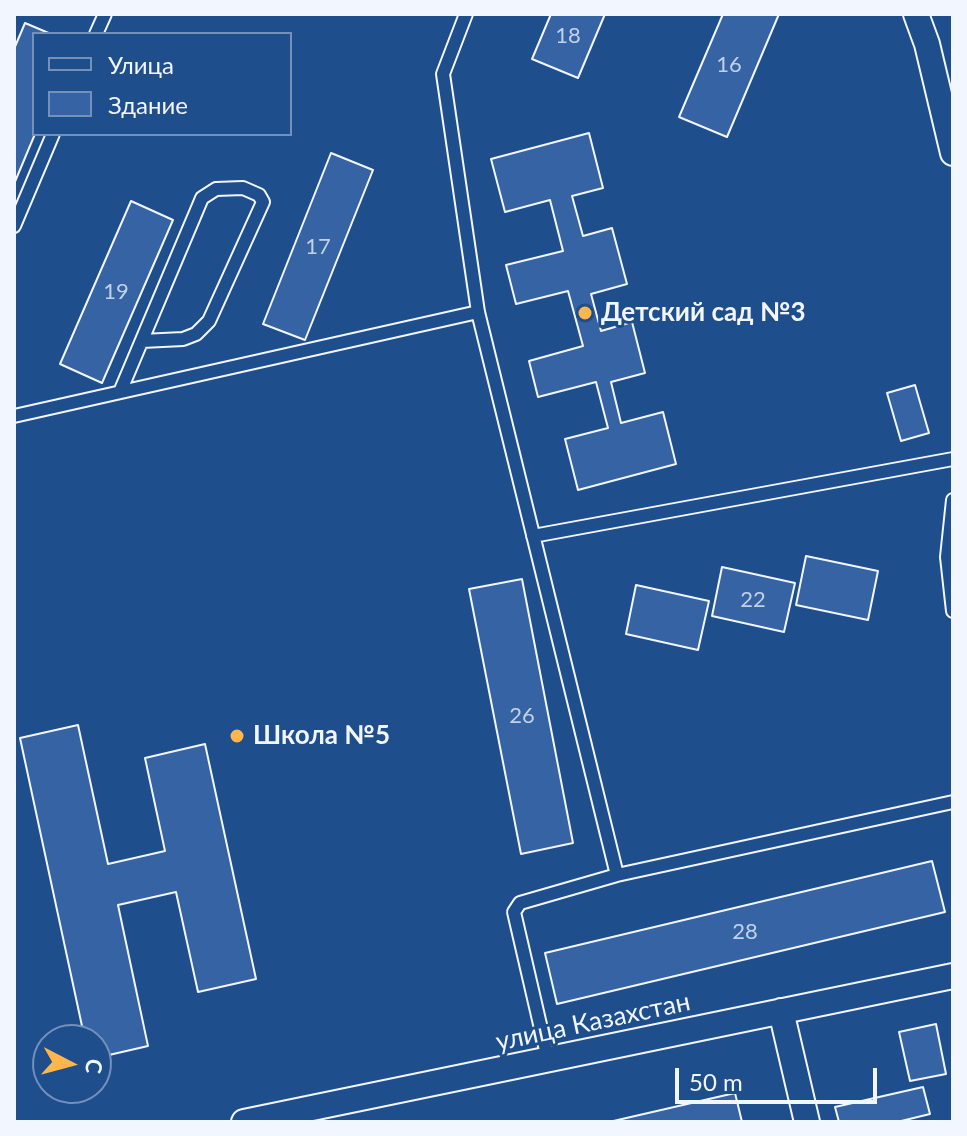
<!DOCTYPE html>
<html>
<head>
<meta charset="utf-8">
<style>
  body { margin:0 }
  #map { position:relative; width:967px; height:1136px; overflow:hidden; background:#1f4e8c; font-family:Lato,sans-serif }
  canvas { display:block }
  .frame { position:absolute; inset:0; border:16px solid #f2f6ff; pointer-events:none }
  .legend { position:absolute; left:32px; top:32px; width:260px; height:104px; box-sizing:border-box; background:#1f4e8c; border:2px solid #7391ba; margin:0; padding:10px 14px; list-style:none; font-size:24px; color:#f2f6ff }
  .legend li { display:flex; align-items:center; gap:16px; height:40px }
  .legend b { width:40px; border:2px solid #7391ba }
  .north { position:absolute; left:32px; top:1024px; width:80px; height:80px; box-sizing:border-box; background:#1f4e8c; border:2px solid #7391ba; border-radius:50%; rotate:96deg; font-size:22px; font-weight:700; line-height:32px; text-align:center; color:#f2f6ff }
  .north::after { content:''; display:block; margin:auto; width:28px; height:36px; background:#ffb74d; clip-path:polygon(50% 0,100% 100%,50% 72%,0 100%) }
  .scale { position:absolute; left:675px; top:1068px; width:202px; height:36px; box-sizing:border-box; border:4px solid #f2f6ff; border-top:0; padding-left:10px; font-size:24px; line-height:28px; white-space:nowrap; color:#f2f6ff; -webkit-text-stroke:6px #1f4e8c; paint-order:stroke }
</style>
</head>
<body>
<div id="map">
<canvas width="967" height="1136"></canvas>
<div class="frame"></div>
<ul class="legend">
<li><b style="height:10px;background:#1f4e8c"></b>Улица</li>
<li><b style="height:22px;background:#3563a3"></b>Здание</li>
</ul>
<div class="north">С</div>
<div class="scale">50 m</div>
</div>
<script>
const ctx = document.querySelector('canvas').getContext('2d');
ctx.lineJoin = 'round';
function paint(path, color) {
  ctx.fillStyle = color;
  ctx.fill(path, 'evenodd');
}
function toPath(rows) {
  const path = new Path2D();
  for (const r of rows) {
    path.moveTo(r[0], r[1]);
    for (let i = 2; i < r.length; i += 2) path.lineTo(r[i], r[i + 1]);
  }
  return path;
}
function stroke(path, color, width, dash) {
  ctx.strokeStyle = color;
  ctx.lineWidth = width;
  ctx.lineCap = dash ? 'butt' : 'round';
  ctx.setLineDash(dash || []);
  ctx.stroke(path);
}
function write(font, color, halo, rows, align = 'center') {
  ctx.font = font + ' Lato,sans-serif';
  ctx.lineWidth = 6;
  ctx.setLineDash([]);
  ctx.textBaseline = 'middle';
  ctx.strokeStyle = halo;
  ctx.fillStyle = color;
  for (const [text, x, y, turn = 0] of rows) {
    ctx.save();
    ctx.translate(x, y);
    ctx.rotate((+turn || 0) * Math.PI / 180);
    ctx.textAlign = isNaN(turn) ? turn : align;
    if (halo) ctx.strokeText(text, 0, 0);
    ctx.fillText(text, 0, 0);
    ctx.restore();
  }
}
const building = toPath([
  [551,14,605,14,578,78,532,59,551,14],
  [723,14,779,14,727,137,679,117,723,14],
  [25,23,51,34,34,34,35,134,14,184,14,49,25,23],
  [589,133,603,188,572,196,583,236,612,228,627,284,591,294,601,331,632,322,645,373,611,382,621,423,663,412,676,464,578,490,565,439,608,428,596,382,538,397,529,361,583,346,568,291,516,304,506,265,563,251,550,200,505,212,491,159,589,133],
  [331,153,373,170,305,340,263,324,331,153],
  [131,201,173,220,102,383,60,364,131,201],
  [915,385,929,433,901,441,887,393,915,385],
  [806,556,878,571,868,620,796,605,806,556],
  [722,567,795,583,784,632,712,616,722,567],
  [522,579,573,843,521,854,469,589,522,579],
  [636,585,709,601,698,650,626,634,636,585],
  [78,725,108,864,165,851,145,758,205,744,256,979,198,992,176,892,118,905,148,1046,96,1058,96,1040,85,1040,20,738,78,725],
  [932,861,945,912,557,1004,545,953,932,861],
  [936,1024,946,1074,910,1081,899,1032,936,1024],
  [923,1087,930,1114,897,1122,839,1122,835,1107,923,1087],
  [735,1093,742,1122,609,1122,735,1093]
]);
paint(building, '#3563a3');
stroke(building, '#f2f6ff', 2);
const service = toPath([
  [466,14,443,74,478,312,617,875],
  [96,34,105,14],
  [14,226,53,134],
  [120,392,202,198,216,189,243,188,259,195,263,202,209,321,196,334,183,339,142,341],
  [14,416,478,312],
  [953,500,947,557,953,611],
  [533,536,953,459],
  [548,1059,514,912,520,903,617,875,953,802]
]);
const minor = toPath([
  [916,14,927,44,953,153],
  [781,1011,807,1122],
  [244,1122,953,976]
]);
stroke(service, '#f2f6ff', 16);
stroke(minor, '#f2f6ff', 28);
stroke(service, '#1f4e8c', 12);
stroke(minor, '#1f4e8c', 24);
for (const [x, y, r, color] of [
  [585,313,8,"#ffb74d"],
  [237,736,8,"#ffb74d"]
]) {
  const dot = new Path2D();
  dot.arc(x, y, r, 0, 2 * Math.PI);
  ctx.fillStyle = color;
  ctx.fill(dot);
  stroke(dot, '#1f4e8c', 3);
}
write('22px', '#c3d1e8', null, [
  ["18",568,36],
  ["16",729,65],
  ["17",318,247],
  ["19",116,292],
  ["22",753,600],
  ["26",522,716],
  ["28",745,932]
]);
write('bold 26px', '#f2f6ff', '#1f4e8c', [
  ["Детский сад №3",601,313],
  ["Школа №5",253,736]
], 'left');
write('26px', '#f2f6ff', '#1f4e8c', [
  ["улица Казахстан",593,1022,-12]
]);
</script>
</body>
</html>
